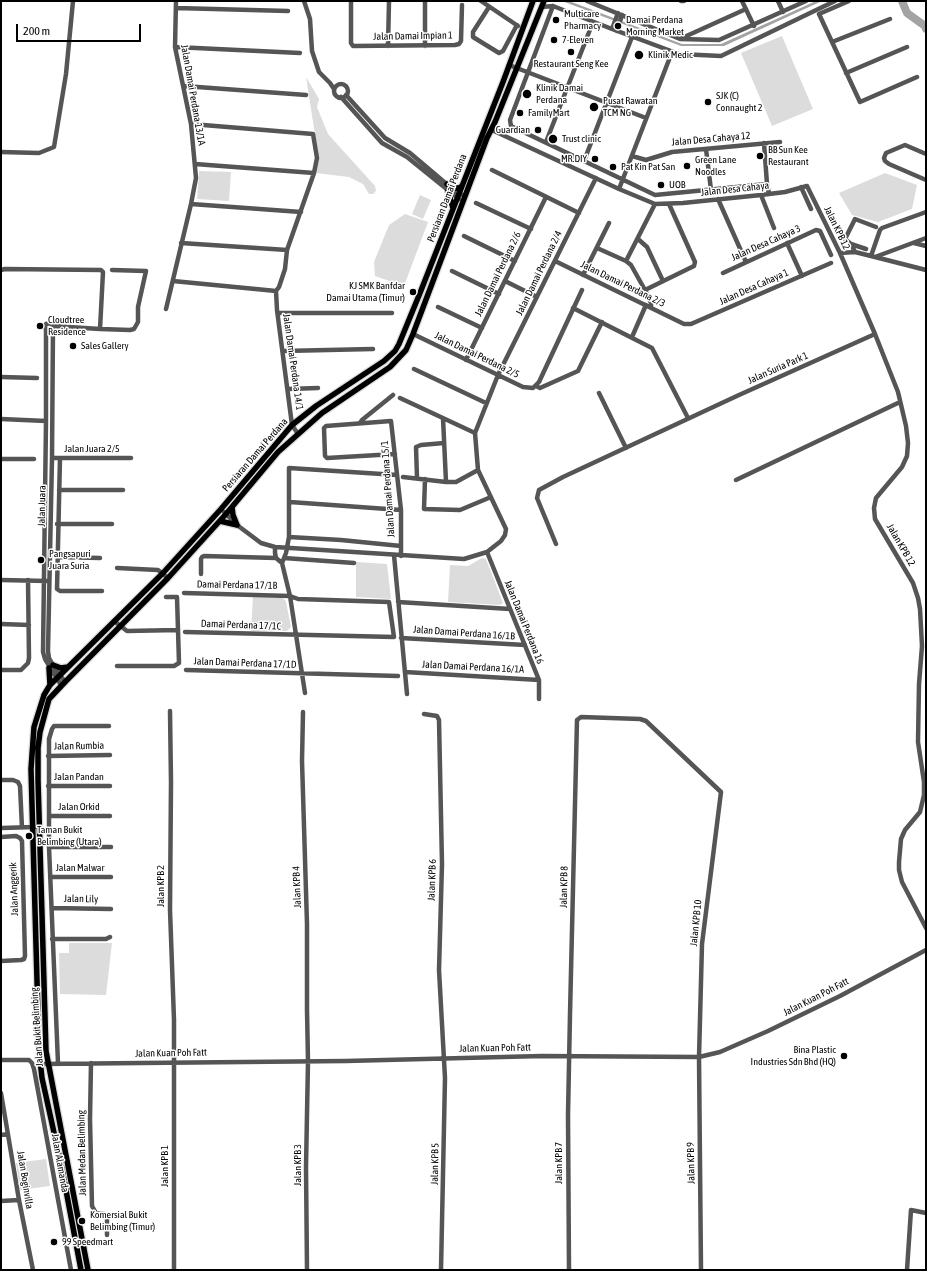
<!DOCTYPE html>
<html>
<head>
<meta charset="utf-8">
<style>
  body { margin:0 }
  #map { position:relative; width:927px; height:1271px; overflow:hidden; background:#fff; font-family:"Asap Condensed",sans-serif }
  canvas { display:block }
  .frame { position:absolute; inset:0; border:2px solid #000; pointer-events:none }
  .scale { position:absolute; left:16px; top:24px; width:125px; height:18px; box-sizing:border-box; border:2px solid #000; border-top:0; padding-left:5px; font-size:12px; line-height:14px; white-space:nowrap; color:#000; -webkit-text-stroke:3px #fff; paint-order:stroke }
</style>
</head>
<body>
<div id="map">
<canvas width="927" height="1271"></canvas>
<div class="frame"></div>
<div class="scale">200 m</div>
</div>
<script>
const ctx = document.querySelector('canvas').getContext('2d');
ctx.lineJoin = 'round';
function paint(path, color) {
  ctx.fillStyle = color;
  ctx.fill(path, 'evenodd');
}
function toPath(rows) {
  const path = new Path2D();
  for (const r of rows) {
    if (r.length === 3) {
      path.moveTo(r[0] + r[2], r[1]);
      path.arc(r[0], r[1], r[2], 0, 2 * Math.PI);
      continue;
    }
    path.moveTo(r[0], r[1]);
    for (let i = 2; i < r.length; i += 2) path.lineTo(r[i], r[i + 1]);
  }
  return path;
}
function stroke(path, color, width, dash) {
  ctx.strokeStyle = color;
  ctx.lineWidth = width;
  ctx.lineCap = dash ? 'butt' : 'round';
  ctx.setLineDash(dash || []);
  ctx.stroke(path);
}
function write(font, color, halo, rows, align = 'center') {
  ctx.font = font + ' "Asap Condensed",sans-serif';
  ctx.lineWidth = 3;
  ctx.setLineDash([]);
  ctx.textBaseline = 'middle';
  ctx.strokeStyle = halo;
  ctx.fillStyle = color;
  for (const [text, x, y, turn = 0] of rows) {
    ctx.save();
    ctx.translate(x, y);
    ctx.rotate((+turn || 0) * Math.PI / 180);
    ctx.textAlign = isNaN(turn) ? turn : align;
    if (halo) ctx.strokeText(text, 0, 0);
    ctx.fillText(text, 0, 0);
    ctx.restore();
  }
}
paint(toPath([
  [782,36,813,109,772,126,741,53],
  [306,77,319,99,317,107,328,134,375,186,376,191,373,194,369,194,363,184,349,177,316,173,319,160],
  [199,171,231,172,229,201,197,199],
  [885,173,917,185,912,209,878,222,852,215,839,193],
  [420,195,431,200,423,219,412,214],
  [405,214,428,222,404,286,375,276,374,262,389,225],
  [482,558,486,559,503,603,500,605,448,602,450,565,468,566],
  [356,562,387,564,391,599,356,597],
  [253,597,282,598,285,600,286,602,291,627,287,631,251,631],
  [69,943,112,943,106,995,60,994,59,953,69,953],
  [46,1159,50,1186,20,1190,16,1163]
]), '#dcdcdc');
paint(toPath([
  [562,1,569,1,682,44,721,44,816,1,822,1,724,46,681,46]
]), '#a3a3a3');
stroke(toPath([
  [902,1,907,13,925,26,926,29]
]), '#a3a3a3', 8);
const major = toPath([
  [447,184,455,188,459,188,462,186],
  [448,191,453,208],
  [232,507,233,515,237,525],
  [220,521,237,525],
  [53,665,61,668,68,667],
  [49,668,50,685],
  [81,1270,62,1169,42,1078,39,1051,31,769,34,727,44,695,50,685,163,573,221,509,292,425,316,406,384,361,395,351,399,344,420,293,503,82,533,1],
  [88,1270,46,1051,38,780,38,748,40,732,49,699,65,682,168,578,226,514,278,452,322,413,390,367,406,350,413,334,487,138,495,122,544,1]
]);
stroke(major, '#dbdbdb', 8);
stroke(toPath([
  [304,1,310,19,312,51,319,72,330,83,334,89],
  [351,1,351,43,353,46,455,45,459,44,461,41,462,5],
  [425,1,425,46],
  [481,1,518,26],
  [587,1,680,39,719,40,806,1],
  [681,1,684,1],
  [742,1,754,26],
  [778,1,783,12],
  [849,1,819,14,860,102,917,77],
  [553,6,510,120,511,126,655,195,767,184],
  [489,7,473,32,473,37,499,53,503,51,517,25],
  [542,7,553,6,612,29,679,54,721,56,835,1],
  [176,8,288,11],
  [612,29,618,13],
  [617,31,622,15],
  [682,38,746,9],
  [832,42,890,19],
  [388,46,389,1],
  [175,47,300,53],
  [509,65,646,118],
  [846,73,907,47],
  [341,91,7],
  [184,86,306,95],
  [346,95,385,138,410,153,456,192,465,196],
  [341,97,382,143,407,157,459,199],
  [191,124,313,134,317,158,314,173,287,250,285,269,279,287,276,291],
  [494,131,619,189,655,204,683,203,761,195,785,192,807,186,840,253,875,334,898,392,906,426,908,443,907,456,902,467,876,498,874,508,875,519,913,583,918,598,920,609,922,646,919,684,918,742,924,782,924,795,920,812,905,830,901,839,899,862,899,870,902,882,926,928],
  [546,142,593,22],
  [764,143,767,184,769,194],
  [706,149,711,190],
  [1,152,39,153,54,147,66,74,73,1],
  [926,154,905,145,886,153,884,158,885,161,889,164,926,180],
  [632,156,646,160,672,152,780,142],
  [584,161,632,37],
  [195,164,314,173],
  [492,170,579,213],
  [801,187,811,209],
  [619,189,672,52],
  [761,195,774,228],
  [718,199,746,262],
  [476,203,531,229],
  [191,204,301,212],
  [464,236,515,261],
  [638,239,647,247,663,281],
  [181,243,287,250],
  [787,243,802,276],
  [914,243,926,246],
  [851,244,866,249],
  [597,248,626,261,631,265,645,290,651,303,651,307],
  [855,252,851,244,845,239,855,219,876,227],
  [840,253,855,252,875,257,926,238],
  [871,256,880,230,882,228,926,212],
  [875,257,926,270],
  [555,261,684,324,691,324,831,263],
  [626,261,655,204],
  [1,270,5,269,101,270,103,272,100,329],
  [452,271,499,294],
  [723,273,816,230,820,231,831,255],
  [583,275,609,223],
  [173,281,276,291],
  [505,281,537,297],
  [645,290,694,266,695,262,669,204],
  [276,291,277,310,292,425,298,434],
  [438,307,482,328],
  [573,308,652,348,688,418],
  [166,309,191,204,196,178,191,124,175,47,176,1],
  [278,313,392,313],
  [53,326,52,458,48,651,49,658,53,665,65,682],
  [413,334,523,387,533,388,539,382,582,290],
  [632,337,646,305],
  [283,351,373,349],
  [466,360,546,197],
  [414,369,486,403],
  [1,377,37,378],
  [536,386,540,388,578,371,602,322],
  [288,389,318,388],
  [599,393,626,448],
  [400,398,475,433],
  [443,418,446,482],
  [1,419,46,421],
  [360,423,362,420,393,395],
  [395,454,327,458,325,456,324,428,326,426,391,421,401,510,401,556],
  [52,458,131,458],
  [60,458,57,589,60,591,102,591],
  [1,459,34,459],
  [403,477,446,482,456,482,478,470],
  [417,478,416,447,421,445,444,443],
  [425,479,424,509,460,510,491,497],
  [736,480,900,402],
  [59,490,123,490],
  [290,502,401,510],
  [224,512,237,525,261,543,275,547,464,559,487,552,501,541,505,535,506,529,478,470,475,433,498,375,596,178],
  [57,524,112,524],
  [289,537,341,540,401,546],
  [556,544,537,498,539,490,563,477,739,395,875,334],
  [275,547,275,553,276,558,282,563,290,596,305,693],
  [487,552,539,680,539,699],
  [394,555,407,694],
  [58,557,100,558],
  [284,558,354,563],
  [282,563,286,553,289,537,289,468,397,475],
  [117,568,158,570,168,578],
  [201,574,201,559,202,557,204,556,276,558],
  [1,580,47,581],
  [184,593,290,596,298,599,389,602,394,637,185,632],
  [398,602,510,609],
  [114,621,127,631,178,630],
  [1,624,29,625],
  [401,638,525,645],
  [117,666,174,666,179,663,177,597,166,597],
  [1,670,21,670,28,663,29,658,28,580],
  [186,670,398,676],
  [405,672,539,680],
  [61,685,45,659,43,652,46,421,46,330,45,326,46,324,50,323,53,326,100,329,130,330,134,329,138,322,138,307,146,271,112,270],
  [170,711,171,782,170,910,174,1020,174,1270],
  [303,712,302,761,307,924,307,1010,308,1061,306,1167,307,1270],
  [424,714,437,716,439,720,442,864,439,970,445,1078,441,1270],
  [48,756,110,755],
  [1,780,13,780,18,782,20,786,22,828],
  [48,786,110,786],
  [49,816,110,816],
  [1,828,35,827],
  [1,837,16,836,20,838,22,841,25,956,24,959,21,960,1,961],
  [49,847,111,847],
  [50,877,111,877],
  [52,908,111,909],
  [52,939,106,939,110,937],
  [1,1060,29,1060,32,1063,34,1069,71,1270],
  [58,1063,49,847,49,739,52,729,54,726,109,726],
  [91,1063,90,1119,92,1206,96,1213,104,1214,107,1218,107,1235],
  [40,1064,346,1061,542,1056,699,1057,720,1052,768,1031,840,996,926,950],
  [1,1093,19,1200,33,1270],
  [1,1135,8,1134],
  [1,1201,19,1200],
  [569,1270,568,1115,570,1014,577,720,581,717,640,719,646,721,721,792,702,944,699,1057,701,1270],
  [907,1270,911,1210,926,1213]
]), '#555', 4.5);
stroke(major, '#000', 5.5);
for (const [x, y, r, color] of [
  [556,20,4,"#000"],
  [618,26,4,"#000"],
  [554,40,4,"#000"],
  [571,52,4,"#000"],
  [639,55,5,"#000"],
  [527,94,5,"#000"],
  [708,102,4,"#000"],
  [594,107,5,"#000"],
  [520,113,4,"#000"],
  [538,130,4,"#000"],
  [553,139,5,"#000"],
  [760,156,4,"#000"],
  [595,159,4,"#000"],
  [687,166,4,"#000"],
  [613,167,4,"#000"],
  [661,185,4,"#000"],
  [413,292,4,"#000"],
  [40,326,4,"#000"],
  [73,346,4,"#000"],
  [41,560,4,"#000"],
  [29,836,4,"#000"],
  [844,1056,4,"#000"],
  [82,1221,4,"#000"],
  [54,1242,4,"#000"]
]) {
  const dot = new Path2D();
  dot.arc(x, y, r, 0, 2 * Math.PI);
  ctx.fillStyle = color;
  ctx.fill(dot);
  stroke(dot, '#fff', 1.5);
}
write('10px', '#000', '#fff', [
  ["Multicare",564,14],
  ["Pharmacy",564,26],
  ["Damai Perdana",626,20],
  ["Morning Market",626,32],
  ["7-Eleven",562,40],
  ["Klinik Medic",648,55],
  ["Restaurant Seng Kee",571,64,"center"],
  ["Klinik Damai",536,88],
  ["Perdana",536,100],
  ["SJK (C)",716,96],
  ["Connaught 2",716,108],
  ["Pusat Rawatan",603,101],
  ["TCM NG",603,113],
  ["FamilyMart",528,113],
  ["Guardian",530,130,"right"],
  ["Trust clinic",562,139],
  ["BB Sun Kee",768,150],
  ["Restaurant",768,162],
  ["MR.DIY",587,159,"right"],
  ["Green Lane",695,160],
  ["Noodles",695,172],
  ["Pat Kin Pat San",621,167],
  ["UOB",669,185],
  ["KJ SMK Banfdar",405,286,"right"],
  ["Damai Utama (Timur)",405,298,"right"],
  ["Cloudtree",48,320],
  ["Residence",48,332],
  ["Sales Gallery",81,346],
  ["Pangsapuri",49,554],
  ["Juara Suria",49,566],
  ["Taman Bukit",37,830],
  ["Belimbing (Utara)",37,842],
  ["Bina Plastic",836,1050,"right"],
  ["Industries Sdn Bhd (HQ)",836,1062,"right"],
  ["Komersial Bukit",90,1215],
  ["Belimbing (Timur)",90,1227],
  ["99 Speedmart",62,1242]
], 'left');
write('10px', '#000', '#fff', [
  ["Jalan Damai Impian 1",413,36,-1],
  ["Jalan Damai Perdana 13/1A",193,95,80],
  ["Jalan Desa Cahaya 12",711,139,-5],
  ["Jalan Desa Cahaya",735,189,-6],
  ["Persiaran Damai Perdana",447,198,-69],
  ["Jalan KPB 12",837,228,64],
  ["Jalan Desa Cahaya 3",766,243,-24],
  ["Jalan Damai Perdana 2/4",539,273,-64],
  ["Jalan Damai Perdana 2/6",498,274,-64],
  ["Jalan Damai Perdana 2/3",623,284,26],
  ["Jalan Desa Cahaya 1",754,287,-24],
  ["Jalan Damai Perdana 2/5",477,355,26],
  ["Jalan Damai Perdana 14/1",293,362,82],
  ["Jalan Suria Park 1",778,368,-24],
  ["Jalan Juara 2/5",92,449],
  ["Persiaran Damai Perdana",255,455,-49],
  ["Jalan Damai Perdana 15/1",388,489,-94],
  ["Jalan Juara",42,506,-89],
  ["Jalan KPB 12",901,545,60],
  ["Damai Perdana 17/1B",237,585,1],
  ["Jalan Damai Perdana 16",524,622,68],
  ["Damai Perdana 17/1C",241,625,2],
  ["Jalan Damai Perdana 16/1B",464,633,4],
  ["Jalan Damai Perdana 17/1D",245,663,2],
  ["Jalan Damai Perdana 16/1A",473,667,3],
  ["Jalan Rumbia",79,746,-1],
  ["Jalan Pandan",79,777],
  ["Jalan Orkid",79,807],
  ["Jalan Malwar",80,868],
  ["Jalan KPB 6",432,880,-88],
  ["Jalan KPB 2",161,886,-90],
  ["Jalan KPB 4",297,887,-92],
  ["Jalan KPB 8",564,887,-89],
  ["Jalan Anggerik",14,889,-92],
  ["Jalan Lily",81,899,1],
  ["Jalan KPB 10",696,923,-84],
  ["Jalan Kuan Poh Fatt",816,997,-27],
  ["Jalan Bukit Belimbing",37,1027,-94],
  ["Jalan Kuan Poh Fatt",495,1048,-1],
  ["Jalan Kuan Poh Fatt",171,1053,-1],
  ["Jalan Medan Belimbing",82,1153,-91],
  ["Jalan Alamanda",60,1163,80],
  ["Jalan KPB 7",559,1163,-90],
  ["Jalan KPB 9",691,1163,-91],
  ["Jalan KPB 5",435,1164,-89],
  ["Jalan KPB 3",298,1165,-90],
  ["Jalan KPB 1",165,1166,-90],
  ["Jalan Boginvilla",25,1180,81]
]);
</script>
</body>
</html>
